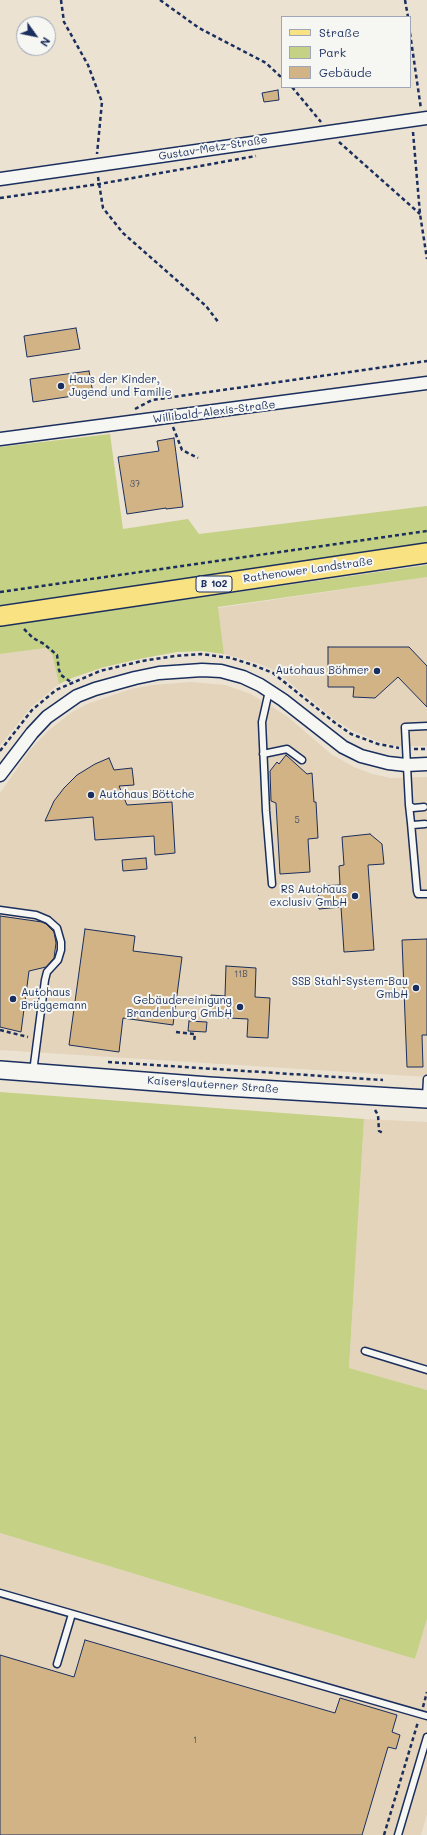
<!DOCTYPE html>
<html>
<head>
<meta charset="utf-8">
<style>
  body { margin:0 }
  #map { position:relative; width:427px; height:1835px; overflow:hidden; background:#ebe2d2; font-family:Mali,sans-serif }
  canvas { display:block }
  .legend { position:absolute; left:281px; top:16px; width:130px; height:72px; box-sizing:border-box; background:#f6f6f2; border:1px solid #9ea6b7; margin:0; padding:5px 7px; list-style:none; font-size:12px; color:#1b2f5e }
  .legend li { display:flex; align-items:center; gap:8px; height:20px }
  .legend b { width:20px; border:1px solid #9ea6b7 }
  .north { position:absolute; left:16px; top:16px; width:40px; height:40px; box-sizing:border-box; background:#f6f6f2; border:1px solid #9ea6b7; border-radius:50%; rotate:123deg; font-size:11px; font-weight:700; line-height:16px; text-align:center; color:#1b2f5e }
  .north::after { content:''; display:block; margin:auto; width:14px; height:18px; background:#1b2f5e; clip-path:polygon(50% 0,100% 100%,50% 72%,0 100%) }
</style>
</head>
<body>
<div id="map">
<canvas width="427" height="1835"></canvas>
<ul class="legend">
<li><b style="height:5px;background:#f8e281"></b>Straße</li>
<li><b style="height:11px;background:#c5d185"></b>Park</li>
<li><b style="height:11px;background:#d1b386"></b>Gebäude</li>
</ul>
<div class="north">N</div>
</div>
<script>
const ctx = document.querySelector('canvas').getContext('2d');
ctx.lineJoin = 'round';
function paint(path, color) {
  ctx.fillStyle = color;
  ctx.fill(path, 'evenodd');
}
function toPath(rows) {
  const path = new Path2D();
  for (const r of rows) {
    path.moveTo(r[0], r[1]);
    for (let i = 2; i < r.length; i += 2) path.lineTo(r[i], r[i + 1]);
  }
  return path;
}
function stroke(path, color, width, dash) {
  ctx.strokeStyle = color;
  ctx.lineWidth = width;
  ctx.lineCap = dash ? 'butt' : 'round';
  ctx.setLineDash(dash || []);
  ctx.stroke(path);
}
function write(font, color, halo, rows, align = 'center') {
  ctx.font = font + ' Mali,sans-serif';
  ctx.lineWidth = 4;
  ctx.setLineDash([]);
  ctx.textBaseline = 'middle';
  ctx.strokeStyle = halo;
  ctx.fillStyle = color;
  for (const [text, x, y, turn = 0] of rows) {
    ctx.save();
    ctx.translate(x, y);
    ctx.rotate((+turn || 0) * Math.PI / 180);
    ctx.textAlign = isNaN(turn) ? turn : align;
    if (halo) ctx.strokeText(text, 0, 0);
    ctx.fillText(text, 0, 0);
    ctx.restore();
  }
}
paint(toPath([
  [427,577,427,746,397,746,379,742,353,731,335,720,276,671,257,663,224,654,218,608],
  [46,648,52,654,59,684,31,707,0,746,0,654],
  [191,682,225,685,251,694,288,717,331,754,354,767,372,774,391,778,427,777,427,1077,0,1050,0,793,30,750,48,731,72,712,87,704,131,689,153,685],
  [364,1119,427,1122,427,1390,349,1368],
  [0,1533,415,1659,427,1619,427,1814,421,1835,0,1835]
]), '#e3d4bb');
paint(toPath([
  [110,434,123,529,188,519,199,534,427,506,427,546,206,579,0,605,0,447],
  [427,565,427,577,218,607,224,654,201,651,177,652,144,658,104,667,72,678,59,684,52,654,46,648,0,654,0,626],
  [0,1092,364,1119,349,1368,427,1390,427,1619,415,1659,0,1533]
]), '#c5d185');
const building = toPath([
  [278,90,279,100,264,102,262,93,278,90],
  [76,328,80,349,27,357,24,336,76,328],
  [89,371,93,393,33,402,30,379,89,371],
  [174,438,183,507,166,509,166,508,127,514,118,457,159,451,157,441,174,438],
  [328,647,409,647,427,666,427,707,398,677,375,698,353,697,354,687,328,687,328,647],
  [286,755,307,774,312,773,314,802,316,802,318,838,308,839,310,872,280,874,276,803,271,801,270,771,277,762,279,764,286,755],
  [109,758,114,770,132,768,134,785,119,786,127,805,172,802,175,853,155,855,154,836,95,840,93,817,45,821,54,801,64,788,77,775,95,764,109,758],
  [370,834,382,844,384,864,368,865,374,950,344,952,341,907,319,909,318,886,340,885,339,866,344,865,342,837,370,834],
  [146,858,147,869,123,871,122,860,146,858],
  [0,916,42,922,46,924,54,932,56,943,54,958,46,967,29,971,21,1032,0,1027,0,916],
  [85,929,135,936,133,951,182,957,173,1025,123,1018,119,1052,69,1045,85,929],
  [427,939,427,1035,422,1035,423,1067,407,1067,402,940,427,939],
  [226,966,256,968,255,997,270,998,268,1038,247,1037,248,1019,210,1017,211,995,225,996,226,966],
  [189,1021,207,1022,206,1032,188,1031,189,1021],
  [85,1640,335,1713,340,1698,397,1715,392,1732,400,1735,396,1749,388,1747,362,1835,0,1835,0,1655,74,1677,85,1640]
]);
paint(building, '#d1b386');
stroke(building, '#1b2f5e', 1);
const lane = toPath([
  [269,691,262,722,266,811,272,884],
  [263,754,287,749,302,760],
  [409,805,411,823,413,825,425,824],
  [424,807,413,808,409,805,405,727,427,726],
  [411,823,417,891,418,894,427,894],
  [0,910,36,915,48,920,57,928,61,942,61,950,58,960,47,972,45,980,33,1072],
  [426,1097,427,1079],
  [365,1351,427,1370],
  [0,1593,427,1716],
  [57,1664,72,1614],
  [398,1835,427,1737]
]);
const street = toPath([
  [0,179,427,118],
  [0,439,427,383],
  [0,775,32,733,47,717,77,696,95,689,135,678,159,673,202,670,221,671,243,677,260,685,283,700,343,747,361,756,388,763,406,765,427,764]
]);
const secondary = toPath([
  [0,1070,209,1086,427,1099]
]);
const primary = toPath([
  [0,616,427,553]
]);
stroke(lane, '#1b2f5e', 9);
stroke(street, '#1b2f5e', 15);
stroke(secondary, '#1b2f5e', 20);
stroke(primary, '#1b2f5e', 22);
stroke(toPath([
  [61,0,64,22,88,65,102,102,97,154],
  [160,0,199,28,266,63,282,78],
  [405,0,408,17],
  [410,33,421,109],
  [292,87,321,122],
  [413,132,420,214,427,259],
  [339,142,420,214],
  [98,177,103,208,123,233,206,306,219,323],
  [0,198,99,184,256,156],
  [135,409,152,400,427,361],
  [173,427,182,450,198,458],
  [0,592,427,531],
  [24,629,33,638,44,644,57,655,59,670,61,675,72,683],
  [414,749,427,749],
  [0,751,32,710,56,690,72,683,100,671,142,661,175,656,201,654,231,658,253,665,273,673,334,722,351,734,378,744,399,748],
  [0,1030,28,1037],
  [176,1032,195,1034,194,1042],
  [108,1062,383,1080],
  [375,1110,378,1115,379,1131,383,1133],
  [423,1707,427,1692],
  [384,1835,418,1722]
]), '#1b2f5e', 2.5, [4, 3]);
stroke(lane, '#f6f6f2', 6);
stroke(street, '#f6f6f2', 12);
stroke(secondary, '#f6f6f2', 17);
stroke(primary, '#f8e281', 19);
for (const [x, y, r, color] of [
  [61,386,4,"#1b2f5e"],
  [377,671,4,"#1b2f5e"],
  [91,795,4,"#1b2f5e"],
  [355,896,4,"#1b2f5e"],
  [416,988,4,"#1b2f5e"],
  [13,999,4,"#1b2f5e"],
  [240,1007,4,"#1b2f5e"]
]) {
  const dot = new Path2D();
  dot.arc(x, y, r, 0, 2 * Math.PI);
  ctx.fillStyle = color;
  ctx.fill(dot);
  stroke(dot, '#f6f6f2', 1.5);
}
write('9px', '#485068', null, [
  ["37",135,484],
  ["5",297,820],
  ["11B",241,974],
  ["1",195,1740]
]);
for (const [x, y, w] of [
  [214,584,36]
]) {
  const box = new Path2D();
  box.roundRect(x - w / 2, y - 8, w, 16, 3);
  ctx.fillStyle = '#f6f6f2';
  ctx.fill(box);
  stroke(box, '#1b2f5e', 1);
}
write('bold 10px', '#1b2f5e', null, [
  ["B 102",214,584]
]);
write('11px', '#1b2f5e', '#f6f6f2', [
  ["Gustav-Metz-Straße",213,148,-9],
  ["Willibald-Alexis-Straße",214,412,-7],
  ["Rathenower Landstraße",308,570,-8],
  ["Kaiserslauterner Straße",213,1085,4]
]);
write('11px', '#1b2f5e', '#f6f6f2', [
  ["Haus der Kinder,",69,380,"left"],
  ["Jugend und Familie",69,393,"left"],
  ["Autohaus Böhmer",369,671],
  ["Autohaus Böttche",99,795,"left"],
  ["RS Autohaus",347,890],
  ["exclusiv GmbH",347,903],
  ["SSB Stahl-System-Bau",408,982],
  ["GmbH",408,995],
  ["Autohaus",21,993,"left"],
  ["Brüggemann",21,1006,"left"],
  ["Gebäudereinigung",232,1001],
  ["Brandenburg GmbH",232,1014]
], 'right');
</script>
</body>
</html>
